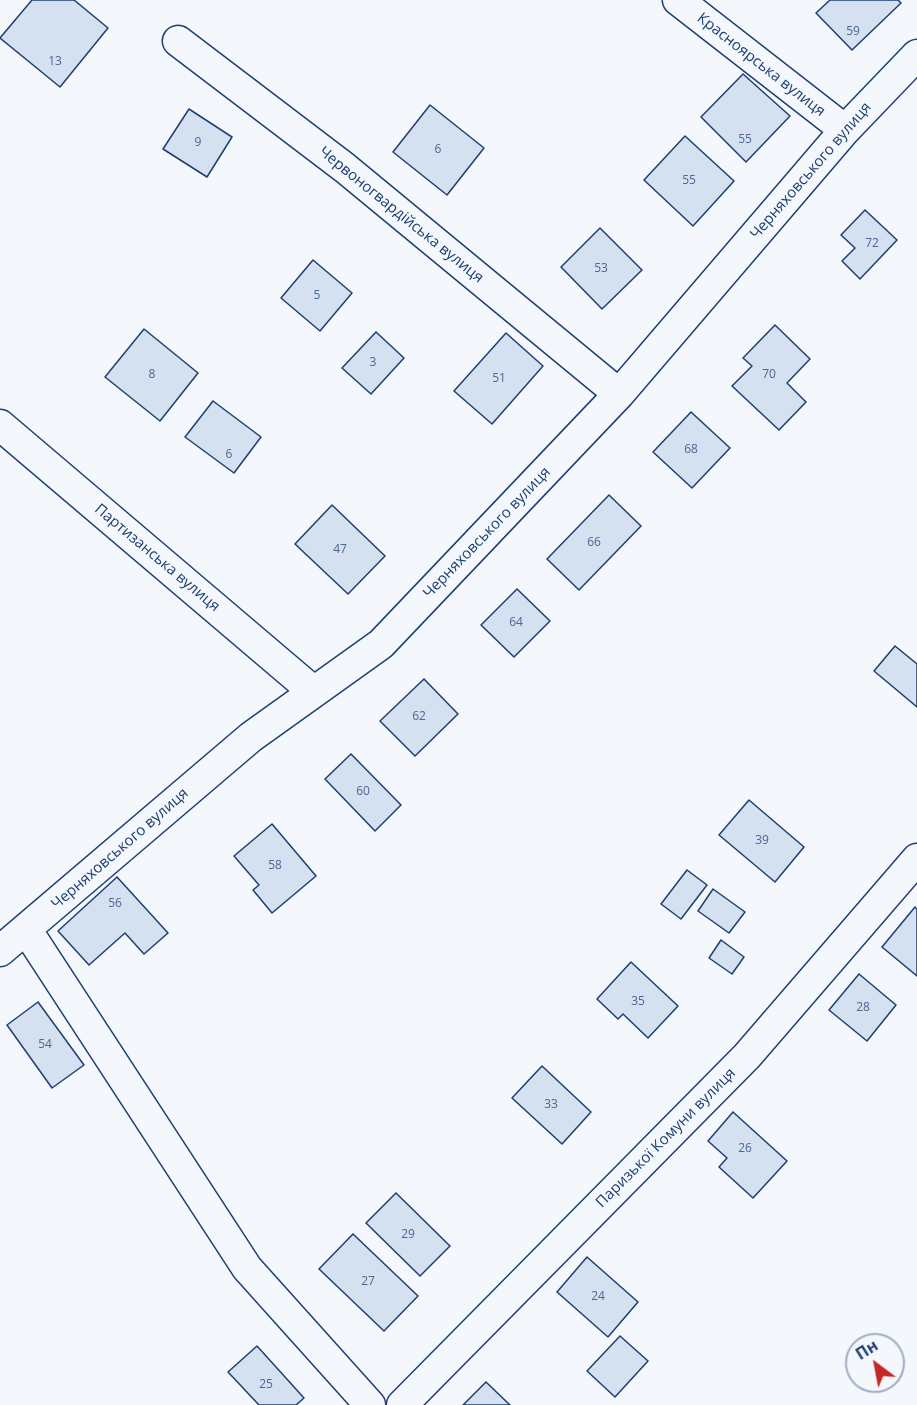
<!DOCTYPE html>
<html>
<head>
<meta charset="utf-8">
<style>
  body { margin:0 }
  #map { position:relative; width:917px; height:1405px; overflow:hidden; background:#f4f7fb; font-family:"Open Sans",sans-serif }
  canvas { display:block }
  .north { position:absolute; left:845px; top:1333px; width:60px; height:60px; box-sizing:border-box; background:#f4f7fb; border:2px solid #9eadc5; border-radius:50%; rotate:328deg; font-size:16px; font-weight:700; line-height:24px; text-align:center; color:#1d3f73 }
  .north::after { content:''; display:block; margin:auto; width:21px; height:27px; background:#c62828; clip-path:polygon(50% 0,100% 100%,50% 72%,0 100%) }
</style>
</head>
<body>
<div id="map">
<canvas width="917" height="1405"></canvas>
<div class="north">Пн</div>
</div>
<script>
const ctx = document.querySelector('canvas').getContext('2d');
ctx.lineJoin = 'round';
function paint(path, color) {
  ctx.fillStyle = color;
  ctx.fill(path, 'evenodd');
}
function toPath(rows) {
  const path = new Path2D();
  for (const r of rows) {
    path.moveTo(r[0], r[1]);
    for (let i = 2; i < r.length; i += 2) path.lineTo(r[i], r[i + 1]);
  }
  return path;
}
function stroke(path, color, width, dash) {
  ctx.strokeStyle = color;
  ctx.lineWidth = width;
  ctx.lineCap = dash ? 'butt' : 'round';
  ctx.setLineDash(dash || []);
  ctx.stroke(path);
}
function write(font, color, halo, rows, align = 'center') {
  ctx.font = font + ' "Open Sans",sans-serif';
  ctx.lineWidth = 4.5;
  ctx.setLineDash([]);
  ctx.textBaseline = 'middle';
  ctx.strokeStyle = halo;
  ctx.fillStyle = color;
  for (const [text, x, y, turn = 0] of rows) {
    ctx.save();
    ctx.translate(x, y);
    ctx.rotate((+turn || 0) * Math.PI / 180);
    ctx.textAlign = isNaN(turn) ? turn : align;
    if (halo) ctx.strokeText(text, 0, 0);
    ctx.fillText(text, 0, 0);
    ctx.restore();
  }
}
const building = toPath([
  [32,0,74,0,108,28,60,87,0,38,32,0],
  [830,0,898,0,901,3,852,50,816,13,830,0],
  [743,74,790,116,746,162,701,117,743,74],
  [430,105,484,148,447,195,393,152,430,105],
  [189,109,232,137,207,177,163,149,189,109],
  [685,136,734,181,693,226,644,180,685,136],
  [865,210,897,240,860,279,842,261,855,248,841,235,865,210],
  [600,228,642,270,602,309,561,267,600,228],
  [313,260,352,293,320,331,281,298,313,260],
  [775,325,810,359,787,383,806,402,779,430,732,386,752,366,743,358,775,325],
  [144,329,198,373,160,421,105,377,144,329],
  [376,332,404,358,371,394,342,368,376,332],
  [506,333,543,366,492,424,454,391,506,333],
  [213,401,261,437,234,473,185,437,213,401],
  [691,412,730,448,692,488,653,452,691,412],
  [609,495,641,526,579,590,547,559,609,495],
  [332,505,385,556,348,594,295,544,332,505],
  [517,589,550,621,514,657,481,625,517,589],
  [895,646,917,664,917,707,874,671,895,646],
  [424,679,458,714,415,756,380,721,424,679],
  [351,754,401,805,375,831,325,779,351,754],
  [749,800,804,847,775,882,719,835,749,800],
  [272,824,316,876,272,913,253,890,259,885,234,856,272,824],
  [687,870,707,885,681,919,661,904,687,870],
  [117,877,168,933,144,954,125,933,89,965,58,931,117,877],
  [713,889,745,912,729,933,698,911,713,889],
  [915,907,917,909,917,976,882,947,915,907],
  [721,940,744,957,732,974,709,958,721,940],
  [631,962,678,1006,648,1038,623,1014,618,1019,597,999,631,962],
  [859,974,896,1005,867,1041,829,1010,859,974],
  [38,1002,84,1065,52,1088,7,1025,38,1002],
  [542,1066,591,1112,562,1144,512,1098,542,1066],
  [733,1112,787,1161,753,1198,719,1167,727,1158,708,1141,733,1112],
  [396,1193,450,1246,420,1276,366,1223,396,1193],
  [353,1234,418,1296,384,1331,319,1269,353,1234],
  [587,1257,638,1302,608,1337,557,1292,587,1257],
  [620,1336,648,1361,615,1397,587,1371,620,1336],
  [257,1346,304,1398,296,1405,259,1405,228,1372,257,1346],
  [486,1382,510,1405,463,1405,486,1382]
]);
paint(building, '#d5e0f0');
stroke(building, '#1d3f73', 1.5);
const minor = toPath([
  [678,0,845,130],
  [178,41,345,168,619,394],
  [0,425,314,692],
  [26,929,247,1268,370,1405],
  [0,951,251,737,381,644,619,394,845,130,917,55],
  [402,1405,747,1056,917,859]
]);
stroke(minor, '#1d3f73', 33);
stroke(minor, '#f4f7fb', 30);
write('12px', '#4b6792', null, [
  ["59",853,32],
  ["13",55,62],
  ["55",745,140],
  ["9",198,143],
  ["6",438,150],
  ["55",689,181],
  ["72",872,244],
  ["53",601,269],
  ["5",317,296],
  ["3",373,363],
  ["8",152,375],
  ["70",769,375],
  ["51",499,379],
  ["68",691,450],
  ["6",229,455],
  ["66",594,543],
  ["47",340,550],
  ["64",516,623],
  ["62",419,717],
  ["60",363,792],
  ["39",762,841],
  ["58",275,866],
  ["56",115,904],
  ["35",638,1002],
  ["28",863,1008],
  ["54",45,1045],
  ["33",551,1105],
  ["26",745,1149],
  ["29",408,1235],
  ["27",368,1282],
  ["24",598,1297],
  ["25",266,1385]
]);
write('15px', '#1d3f73', '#f4f7fb', [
  ["Красноярська вулиця",761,65,38],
  ["Черняховського вулиця",811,171,-49],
  ["Червоногвардійська вулиця",401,215,39],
  ["Черняховського вулиця",487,533,-46],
  ["Партизанська вулиця",157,558,40],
  ["Черняховського вулиця",120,849,-41],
  ["Паризької Комуни вулиця",666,1138,-45]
]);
</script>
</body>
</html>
